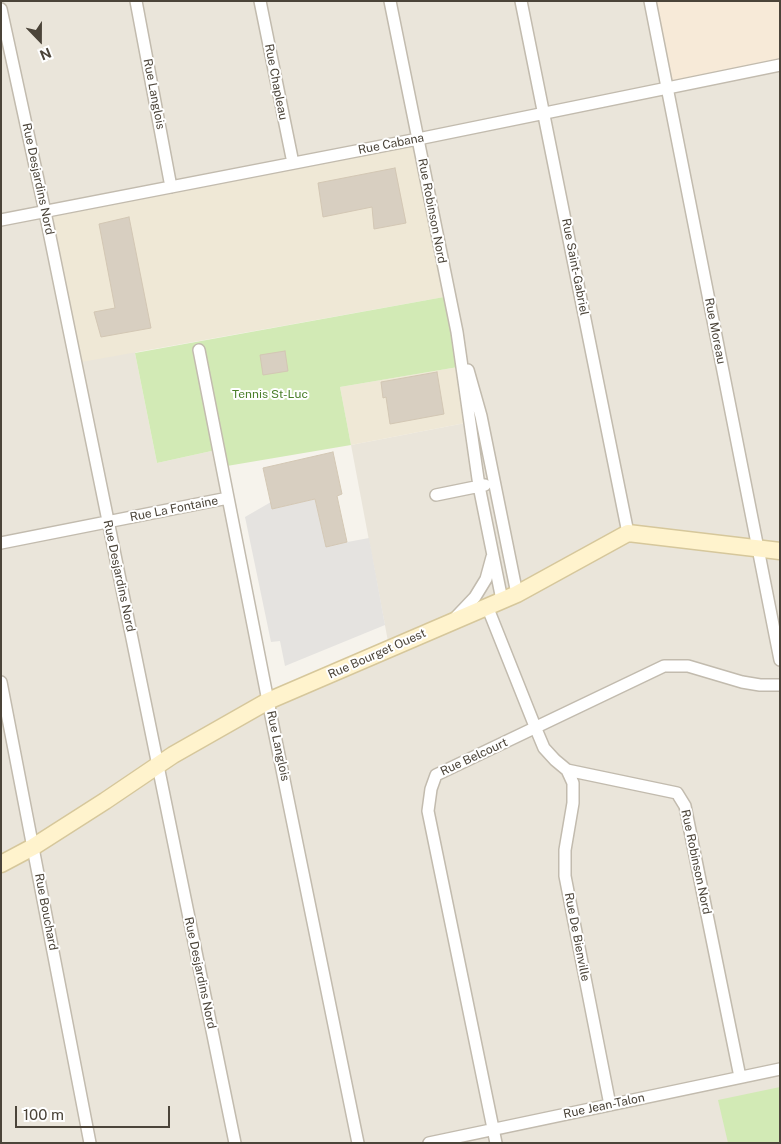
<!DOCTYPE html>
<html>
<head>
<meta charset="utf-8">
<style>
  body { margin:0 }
  #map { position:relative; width:781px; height:1144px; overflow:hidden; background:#f6f3ec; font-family:"Public Sans",sans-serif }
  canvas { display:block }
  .frame { position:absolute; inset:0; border:2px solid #4b4439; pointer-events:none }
  .north { position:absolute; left:15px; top:15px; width:50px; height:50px; -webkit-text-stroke:4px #fff; paint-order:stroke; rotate:158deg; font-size:14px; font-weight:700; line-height:20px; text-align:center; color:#4b4439 }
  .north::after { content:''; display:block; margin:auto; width:18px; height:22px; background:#4b4439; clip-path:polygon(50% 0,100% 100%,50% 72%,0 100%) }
  .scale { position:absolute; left:15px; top:1106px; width:155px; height:22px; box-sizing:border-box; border:2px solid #4b4439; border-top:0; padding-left:6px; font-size:15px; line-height:18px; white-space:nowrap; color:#4b4439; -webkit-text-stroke:4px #fff; paint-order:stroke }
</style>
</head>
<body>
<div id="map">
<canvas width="781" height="1144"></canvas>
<div class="frame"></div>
<div class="north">N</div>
<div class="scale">100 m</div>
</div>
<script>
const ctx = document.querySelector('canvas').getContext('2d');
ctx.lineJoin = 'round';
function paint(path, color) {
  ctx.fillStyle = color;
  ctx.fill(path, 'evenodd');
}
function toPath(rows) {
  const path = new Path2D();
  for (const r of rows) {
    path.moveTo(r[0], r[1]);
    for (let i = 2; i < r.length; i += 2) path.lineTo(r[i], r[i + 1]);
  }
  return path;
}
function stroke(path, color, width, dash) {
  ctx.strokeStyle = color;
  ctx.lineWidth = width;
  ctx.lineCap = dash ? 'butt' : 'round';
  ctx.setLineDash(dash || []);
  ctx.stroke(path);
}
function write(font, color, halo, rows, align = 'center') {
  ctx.font = font + ' "Public Sans",sans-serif';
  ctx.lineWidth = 4;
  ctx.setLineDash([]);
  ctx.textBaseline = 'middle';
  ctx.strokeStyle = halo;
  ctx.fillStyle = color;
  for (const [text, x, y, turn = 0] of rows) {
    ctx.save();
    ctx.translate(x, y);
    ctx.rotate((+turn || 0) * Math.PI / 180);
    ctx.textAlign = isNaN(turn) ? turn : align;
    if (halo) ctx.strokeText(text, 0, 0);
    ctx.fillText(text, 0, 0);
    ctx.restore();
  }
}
paint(toPath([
  [1,1,650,1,780,65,780,1143,1,1143],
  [412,140,458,367,465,423,351,445,390,652,268,703,216,450,157,463,135,353]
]), '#eae5da');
paint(toPath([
  [650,1,780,1,780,65,667,88]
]), '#f7ead8');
paint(toPath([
  [412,140,444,297,76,363,45,212],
  [458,367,465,423,351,445,340,387]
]), '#efe8d6');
paint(toPath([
  [444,297,458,367,340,387,351,445,221,467,216,450,157,463,135,353],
  [780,1087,780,1143,728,1143,718,1100]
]), '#d2eab5');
paint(toPath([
  [315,499,326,546,369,538,385,625,285,666,280,641,271,642,245,517,271,502,272,509]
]), '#e5e3e0');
const building = toPath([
  [395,168,406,223,374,229,372,207,323,217,318,183,395,168],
  [129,217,151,328,101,337,94,312,115,308,99,224,129,217],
  [285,351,288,371,263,375,260,355,285,351],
  [437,372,444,414,390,424,386,397,383,398,381,382,437,372],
  [333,452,342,494,337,496,347,542,326,547,315,499,272,509,263,468,333,452]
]);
paint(building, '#d8cfc1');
stroke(building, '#d3c7b4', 1);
const street = toPath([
  [136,1,171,187],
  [260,1,293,163],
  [390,1,457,332,479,486,502,600],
  [521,1,628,533],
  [650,1,780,660],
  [1,9,45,212,235,1143],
  [1,220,418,139,780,65],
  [199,350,268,701,358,1143],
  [468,370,481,416,517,594],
  [436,495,485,485],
  [1,543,228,498],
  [487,606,536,729,544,748,555,760,567,770,677,793,685,806,740,1077],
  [456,617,475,597,486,579,492,557],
  [1,682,90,1143],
  [567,770,573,783,573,803,565,850,565,876,610,1105],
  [429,1143,780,1069],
  [496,1143,428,811,431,789,436,775,664,666,688,666,742,682,760,685,780,685]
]);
const secondary = toPath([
  [1,864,33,847,105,801,173,755,268,701,517,594,628,533,780,551]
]);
stroke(street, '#c2bbae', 14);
stroke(secondary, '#d6c79b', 19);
stroke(street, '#fff', 11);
stroke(secondary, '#fff3cd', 16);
write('12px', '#4b4439', '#fff', [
  ["Rue Chapleau",276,82,79],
  ["Rue Langlois",154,94,79],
  ["Rue Cabana",391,144,-11],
  ["Rue Desjardins Nord",38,179,78],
  ["Rue Robinson Nord",432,211,79],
  ["Rue Saint-Gabriel",575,267,79],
  ["Rue Moreau",715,331,79],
  ["Rue La Fontaine",174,509,-11],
  ["Rue Desjardins Nord",119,576,78],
  ["Rue Bourget Ouest",377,654,-24],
  ["Rue Langlois",278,746,78],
  ["Rue Belcourt",474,757,-25],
  ["Rue Robinson Nord",696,862,78],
  ["Rue Bouchard",46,912,79],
  ["Rue De Bienville",577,937,79],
  ["Rue Desjardins Nord",200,973,78],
  ["Rue Jean-Talon",604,1106,-12]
]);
write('12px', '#4a7f2a', '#fff', [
  ["Tennis St-Luc",270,394]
]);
</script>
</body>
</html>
